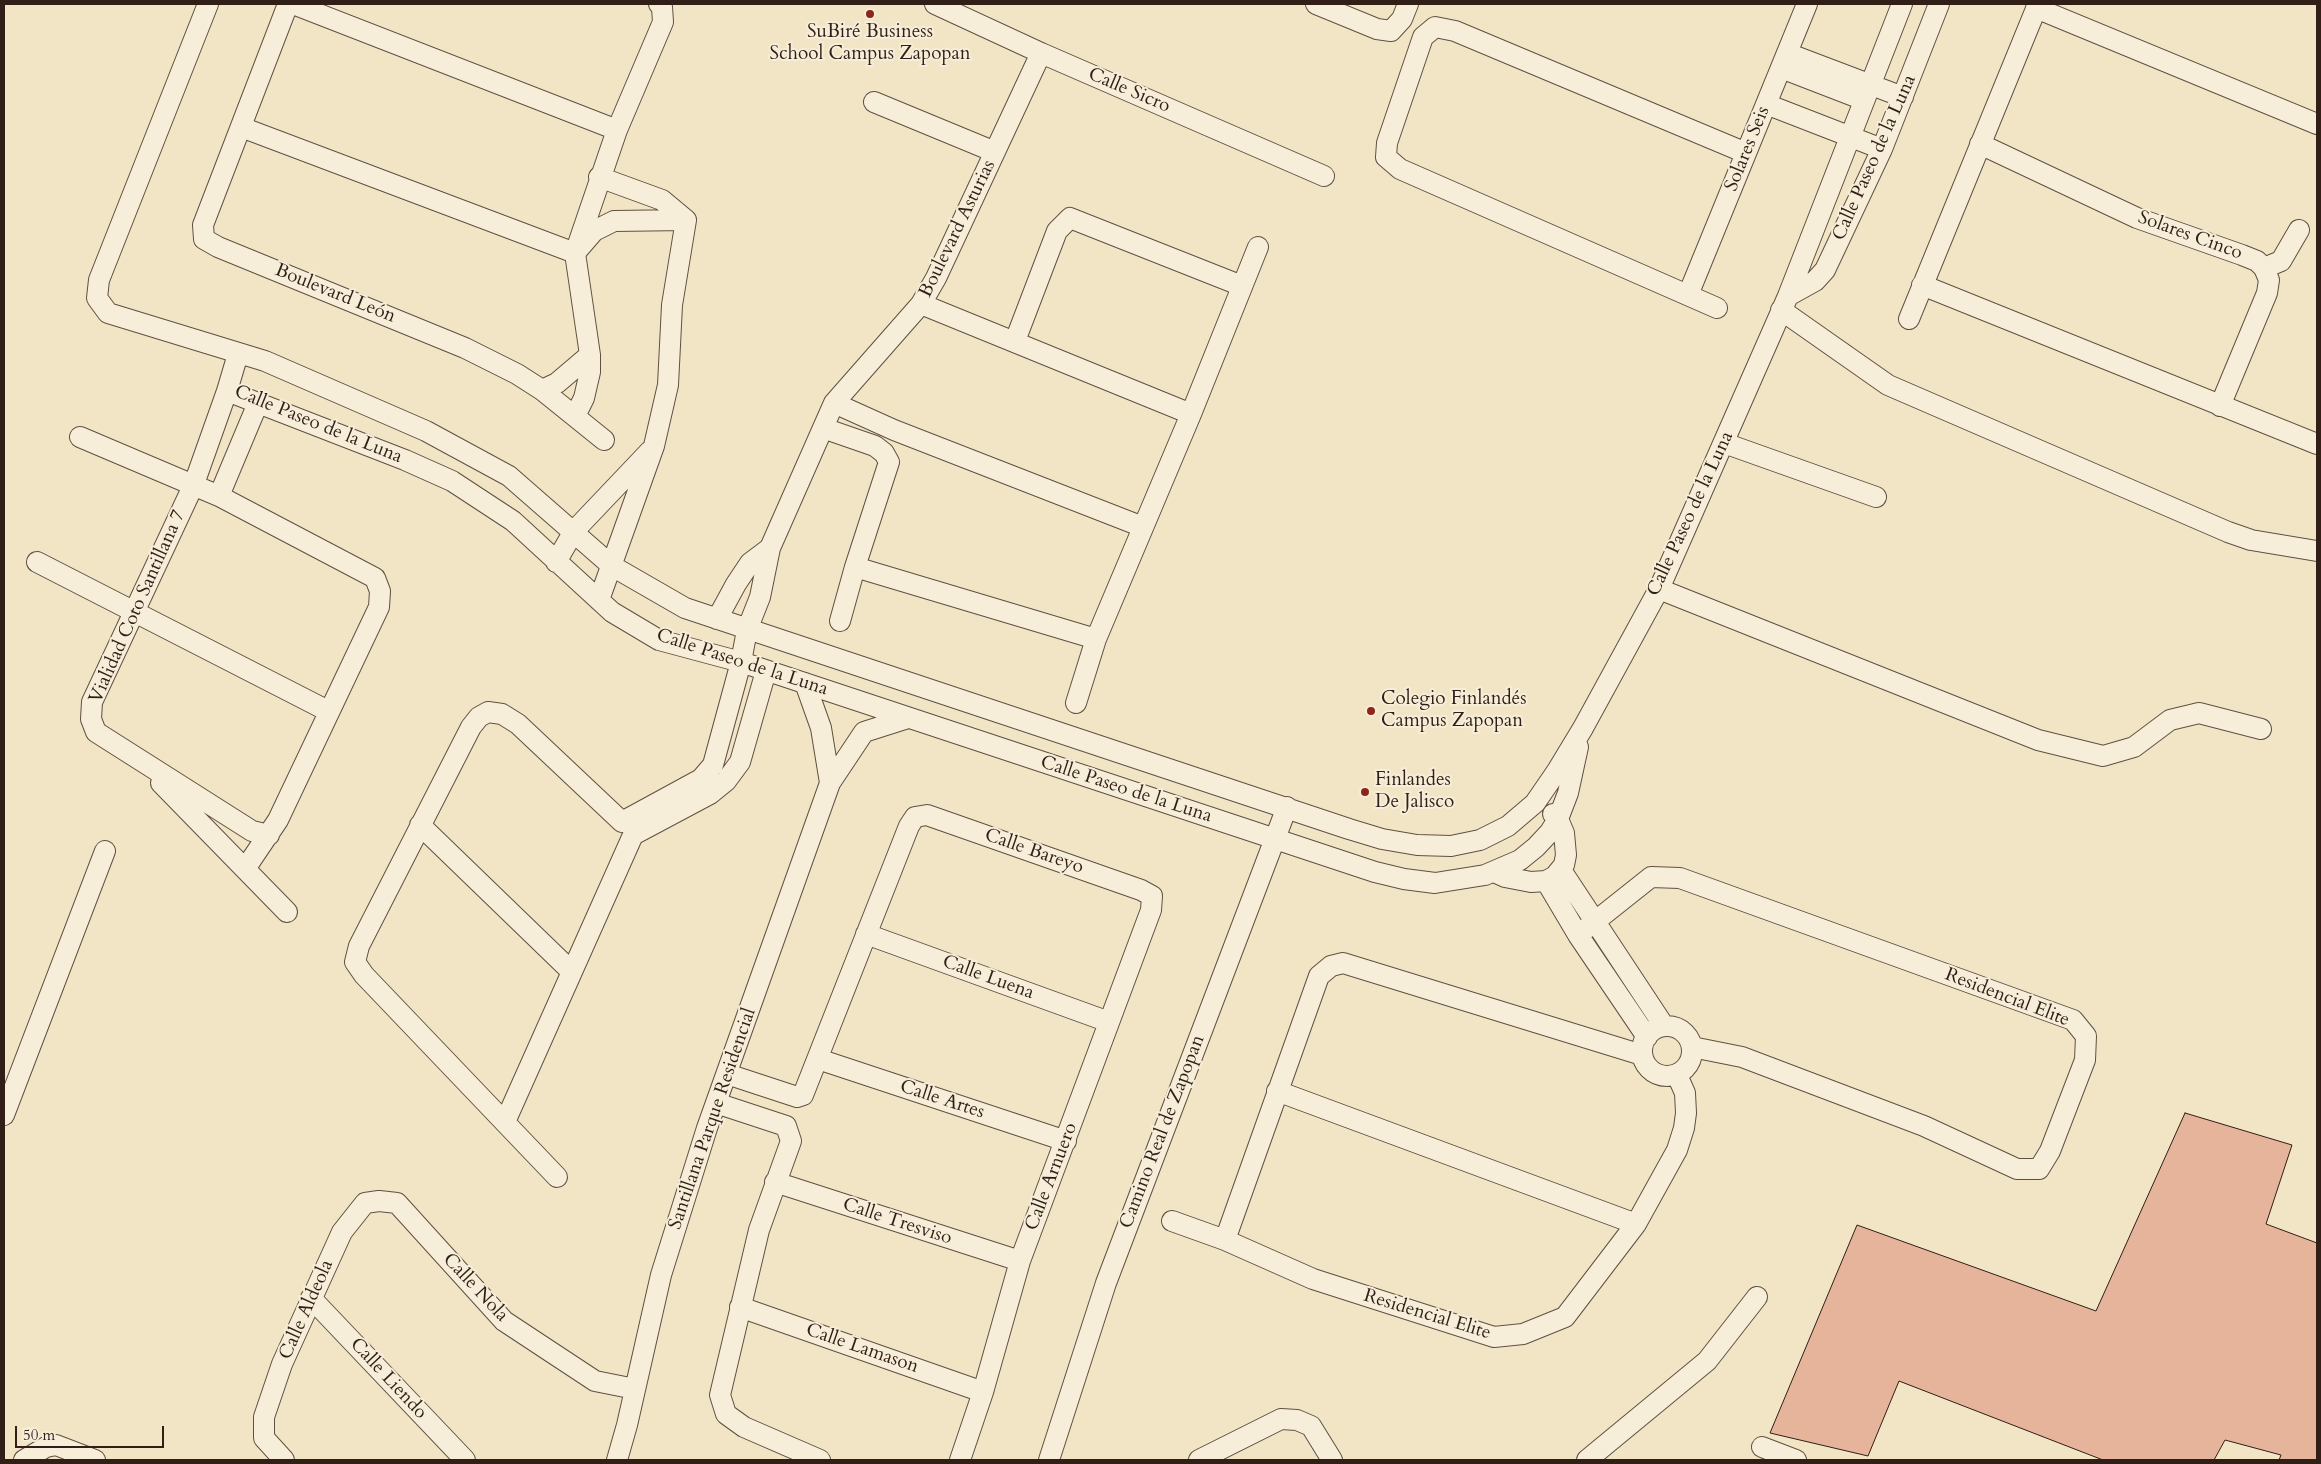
<!DOCTYPE html>
<html>
<head>
<meta charset="utf-8">
<style>
  body { margin:0 }
  #map { position:relative; width:2321px; height:1464px; overflow:hidden; background:#f2e5c5; font-family:Cardo,serif }
  canvas { display:block }
  .frame { position:absolute; inset:0; border:5px solid #301e17; pointer-events:none }
  .scale { position:absolute; left:15px; top:1426px; width:149px; height:22px; box-sizing:border-box; border:2px solid #301e17; border-top:0; padding-left:6px; font-size:15px; line-height:18px; white-space:nowrap; color:#301e17; -webkit-text-stroke:4px #f7eed9; paint-order:stroke }
</style>
</head>
<body>
<div id="map">
<canvas width="2321" height="1464"></canvas>
<div class="frame"></div>
<div class="scale">50 m</div>
</div>
<script>
const ctx = document.querySelector('canvas').getContext('2d');
ctx.lineJoin = 'round';
function paint(path, color) {
  ctx.fillStyle = color;
  ctx.fill(path, 'evenodd');
}
function toPath(rows) {
  const path = new Path2D();
  for (const r of rows) {
    if (r.length === 3) {
      path.moveTo(r[0] + r[2], r[1]);
      path.arc(r[0], r[1], r[2], 0, 2 * Math.PI);
      continue;
    }
    path.moveTo(r[0], r[1]);
    for (let i = 2; i < r.length; i += 2) path.lineTo(r[i], r[i + 1]);
  }
  return path;
}
function stroke(path, color, width, dash) {
  ctx.strokeStyle = color;
  ctx.lineWidth = width;
  ctx.lineCap = dash ? 'butt' : 'round';
  ctx.setLineDash(dash || []);
  ctx.stroke(path);
}
function write(font, color, halo, rows, align = 'center') {
  ctx.font = font + ' Cardo,serif';
  ctx.lineWidth = 4;
  ctx.setLineDash([]);
  ctx.textBaseline = 'middle';
  ctx.strokeStyle = halo;
  ctx.fillStyle = color;
  for (const [text, x, y, turn = 0] of rows) {
    ctx.save();
    ctx.translate(x, y);
    ctx.rotate((+turn || 0) * Math.PI / 180);
    ctx.textAlign = isNaN(turn) ? turn : align;
    if (halo) ctx.strokeText(text, 0, 0);
    ctx.fillText(text, 0, 0);
    ctx.restore();
  }
}
const building = toPath([
  [2185,1113,2292,1145,2266,1224,2317,1243,2317,1460,2279,1460,2281,1455,2225,1440,2214,1460,2103,1460,1899,1381,1868,1456,1770,1433,1857,1225,2096,1311,2185,1113]
]);
paint(building, '#e6b39b');
stroke(building, '#301e17', 1);
const minor = toPath([
  [208,4,99,280,97,298,108,313,265,361,426,431,509,476,612,566,685,608,1349,829,1382,839,1417,845,1451,846,1480,840,1508,826,1535,803,1557,771,1583,728,1659,589,1788,296,1902,4],
  [288,4,203,225,204,239,218,247,465,348,517,374,542,390,604,440],
  [293,4,617,130],
  [935,4,1041,53,1324,176],
  [1316,4,1377,29,1391,31,1402,19,1408,4],
  [2036,8,2317,124],
  [1787,53,1903,97],
  [1781,68,1864,100],
  [874,102,995,152],
  [1766,104,1882,149],
  [241,127,575,253,594,231,614,221,686,220],
  [1980,144,2137,218,2242,255,2257,261,2264,268,2269,280,2267,293,2220,406],
  [599,177,662,200,686,220],
  [2264,268,2281,261,2299,230],
  [1922,285,2317,444],
  [1688,295,1807,4],
  [1788,296,1815,281,1825,270,1882,149,1939,4],
  [921,304,1191,414],
  [1717,308,1400,169,1386,157,1387,143,1423,37,1435,27,1455,31,1746,153],
  [1781,310,1888,385,2228,532,2251,540,2317,551],
  [1909,319,2038,4],
  [1015,341,1057,231,1070,218,1242,286],
  [238,354,227,391,405,460,452,481,513,521,612,612,659,640,741,662,1375,872,1404,879,1435,883,1485,875,1520,860,1536,847,1550,832,1558,819,1568,793,1578,747],
  [542,390,557,383,590,355,575,253,617,130,663,22,662,7,659,4],
  [227,391,194,484,92,702,91,719,96,732,252,831,269,835],
  [834,403,894,430,1143,527],
  [575,416,584,398,590,372,590,355],
  [823,428,875,446,884,453,889,462,855,567,840,621],
  [80,437,219,496,375,578,380,591,379,607,278,820,245,869],
  [1724,443,1876,497],
  [219,496,258,403],
  [37,562,328,711],
  [556,562,574,531,650,451],
  [855,567,1096,639],
  [1659,589,2038,740,2103,756,2134,747,2170,720,2199,713,2261,729],
  [599,600,654,446,668,385,672,305,686,220],
  [717,619,736,584,750,563,770,548],
  [805,683,821,728,830,783],
  [1076,703,1096,639,1191,414,1258,247],
  [161,783,287,912],
  [420,825,571,971],
  [1561,870,1664,1026],
  [1494,872,1505,877,1531,882,1546,881,1555,876,1564,865,1566,855,1564,833,1558,819,1553,814],
  [1546,881,1578,935,1647,1037],
  [866,934,1109,1022],
  [1578,935,1651,877,1680,878,2073,1020,2086,1036,2085,1060,2050,1151,2039,1169,2017,1169,1924,1126,1742,1057,1692,1047],
  [1667,1051,25],
  [818,1059,1066,1141],
  [727,1074,797,1097,803,1095,909,826,915,817,927,815,1141,890,1152,896,1151,910,1020,1261,983,1392,960,1460],
  [1277,1091,1636,1224],
  [716,1103,786,1126,791,1141,759,1230,720,1395,726,1414,744,1427,820,1460],
  [4,1115,105,851],
  [505,1122,633,835,710,794,726,781,740,762,766,671],
  [557,1177,364,975,355,962,359,946,471,727,479,717,488,712,502,714,518,724,622,822,701,779,713,765,741,662,747,630,760,597,770,548,834,403,921,304,936,278,1041,53],
  [775,1182,1020,1261],
  [1172,1221,1225,1240,1313,1279,1494,1337,1523,1334,1565,1317,1636,1224,1677,1150,1684,1128,1686,1113,1685,1093,1677,1075],
  [1225,1240,1319,976,1331,966,1343,963,1642,1055],
  [311,1298,465,1460],
  [740,1307,983,1392],
  [1762,1447,1796,1460],
  [24,1460,46,1447,56,1445,95,1460],
  [284,1460,264,1438,264,1417,282,1364,342,1232,365,1203,379,1201,397,1203,504,1321,595,1381,635,1389],
  [617,1460,627,1425,661,1275,707,1128,830,783,864,732,908,718],
  [1049,1460,1106,1283,1287,807],
  [1199,1460,1281,1419,1297,1420,1311,1426,1332,1460],
  [1587,1460,1707,1361,1757,1297]
]);
stroke(minor, '#605042', 22);
stroke(minor, '#f7eed9', 20);
for (const [x, y, r, color] of [
  [870,14,5,"#8f2418"],
  [1371,711,5,"#8f2418"],
  [1365,792,5,"#8f2418"]
]) {
  const dot = new Path2D();
  dot.arc(x, y, r, 0, 2 * Math.PI);
  ctx.fillStyle = color;
  ctx.fill(dot);
  stroke(dot, '#f7eed9', 2);
}
write('19px', '#301e17', '#f7eed9', [
  ["SuBiré Business",870,33,"center"],
  ["School Campus Zapopan",870,55,"center"],
  ["Colegio Finlandés",1381,700],
  ["Campus Zapopan",1381,722],
  ["Finlandes",1375,781],
  ["De Jalisco",1375,803]
], 'left');
write('19px', '#301e17', '#f7eed9', [
  ["Calle Sicro",1129,91,23],
  ["Solares Seis",1748,149,-68],
  ["Calle Paseo de la Luna",1875,158,-66],
  ["Boulevard Asturias",958,229,-64],
  ["Solares Cinco",2190,236,20],
  ["Boulevard León",335,294,22],
  ["Calle Paseo de la Luna",318,425,22],
  ["Calle Paseo de la Luna",1691,514,-65],
  ["Vialidad Coto Santillana 7",138,607,-66],
  ["Calle Paseo de la Luna",742,663,18],
  ["Calle Paseo de la Luna",1126,790,18],
  ["Calle Bareyo",1034,852,19],
  ["Calle Luena",988,978,20],
  ["Residencial Elite",2007,998,21],
  ["Calle Artes",942,1100,18],
  ["Santillana Parque Residencial",713,1119,-71],
  ["Camino Real de Zapopan",1163,1132,-69],
  ["Calle Arnuero",1052,1177,-69],
  ["Calle Tresviso",897,1222,18],
  ["Calle Nola",475,1288,47],
  ["Calle Aldeola",307,1310,-66],
  ["Residencial Elite",1427,1315,17],
  ["Calle Lamason",862,1349,19],
  ["Calle Liendo",388,1379,47]
]);
</script>
</body>
</html>
